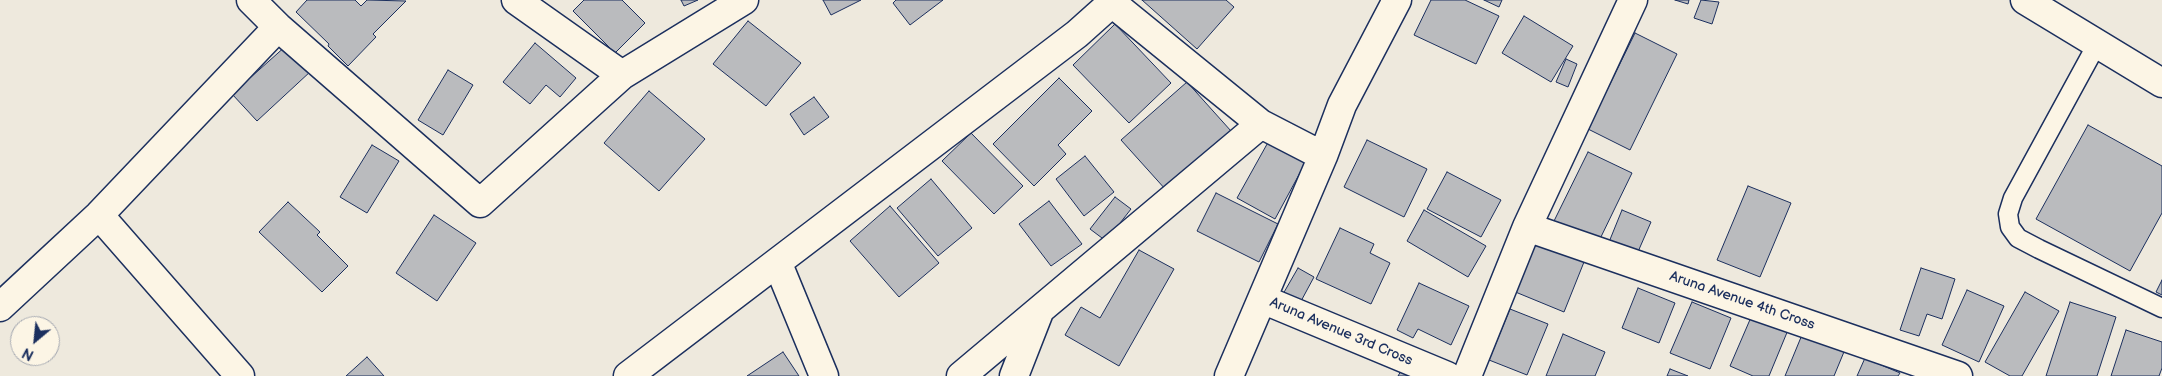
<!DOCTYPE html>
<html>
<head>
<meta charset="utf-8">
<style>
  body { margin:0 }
  #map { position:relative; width:2162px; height:376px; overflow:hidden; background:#eee9dd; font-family:"Balsamiq Sans",sans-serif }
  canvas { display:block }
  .north { position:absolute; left:10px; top:316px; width:50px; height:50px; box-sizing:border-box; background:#fcf5e5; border:1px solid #a2a6af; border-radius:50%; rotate:208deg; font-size:14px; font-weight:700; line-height:20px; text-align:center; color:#1b2f5e }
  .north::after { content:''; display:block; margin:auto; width:18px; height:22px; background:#1b2f5e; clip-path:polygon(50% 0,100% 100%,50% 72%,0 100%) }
</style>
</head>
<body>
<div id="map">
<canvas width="2162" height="376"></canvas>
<div class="north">N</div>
</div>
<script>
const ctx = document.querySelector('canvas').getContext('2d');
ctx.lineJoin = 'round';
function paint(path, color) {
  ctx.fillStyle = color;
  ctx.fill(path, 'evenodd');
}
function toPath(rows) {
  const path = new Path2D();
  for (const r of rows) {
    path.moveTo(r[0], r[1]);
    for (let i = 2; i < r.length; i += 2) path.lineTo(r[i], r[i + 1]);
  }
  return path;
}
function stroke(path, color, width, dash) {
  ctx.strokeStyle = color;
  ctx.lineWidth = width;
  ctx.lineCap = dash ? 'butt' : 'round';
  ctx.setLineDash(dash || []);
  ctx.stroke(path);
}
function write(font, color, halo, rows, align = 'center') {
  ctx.font = font + ' "Balsamiq Sans",sans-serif';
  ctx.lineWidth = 4.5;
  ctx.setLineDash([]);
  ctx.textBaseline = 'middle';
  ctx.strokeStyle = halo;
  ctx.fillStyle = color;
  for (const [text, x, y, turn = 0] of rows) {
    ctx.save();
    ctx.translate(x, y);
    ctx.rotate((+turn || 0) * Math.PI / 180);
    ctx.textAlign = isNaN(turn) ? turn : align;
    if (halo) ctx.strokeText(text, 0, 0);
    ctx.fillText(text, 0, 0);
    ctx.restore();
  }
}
const building = toPath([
  [307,0,355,0,361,6,367,0,406,1,373,34,376,37,348,66,328,46,329,44,296,12,307,0],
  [584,0,622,0,645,23,615,53,573,11,584,0],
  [681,0,698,0,684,6,681,0],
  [823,0,861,0,831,15,823,0],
  [896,0,943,0,910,25,893,3,896,0],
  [1142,0,1226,0,1234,7,1197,49,1142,0],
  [1431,0,1465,0,1499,16,1476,64,1414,35,1431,0],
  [1484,0,1502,0,1499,7,1484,0],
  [1675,0,1689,0,1688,4,1675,0],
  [1701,0,1719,2,1712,24,1694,18,1701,0],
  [1524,16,1573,46,1551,82,1502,53,1524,16],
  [748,21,801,63,766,106,713,64,748,21],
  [1115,24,1171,83,1129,123,1073,65,1115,24],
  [1635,33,1677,54,1630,150,1588,129,1635,33],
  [535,43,576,78,560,97,546,85,530,104,503,82,535,43],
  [287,45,311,71,257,121,232,94,287,45],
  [1566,59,1577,64,1568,87,1556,82,1566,59],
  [448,70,473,85,443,135,418,120,448,70],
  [1059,78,1092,111,1058,145,1066,154,1034,186,993,144,1059,78],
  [1187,82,1231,131,1166,190,1121,140,1187,82],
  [649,91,705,139,659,191,604,143,649,91],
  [814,97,829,117,804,135,790,114,814,97],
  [2088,125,2162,166,2162,213,2130,271,2036,219,2088,125],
  [971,133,1023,186,994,214,942,161,971,133],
  [1271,137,1308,158,1275,219,1237,198,1271,137],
  [1367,140,1427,169,1404,217,1344,187,1367,140],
  [372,145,399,161,367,213,340,197,372,145],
  [1588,152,1632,173,1598,243,1554,221,1588,152],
  [1085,156,1114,192,1084,216,1056,179,1085,156],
  [1447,172,1501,200,1481,237,1427,209,1447,172],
  [931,179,972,228,938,256,897,208,931,179],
  [1748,186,1791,203,1760,277,1717,260,1748,186],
  [1216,193,1278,224,1259,262,1197,231,1216,193],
  [1115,197,1131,209,1106,241,1090,229,1115,197],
  [1049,201,1082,244,1051,266,1019,224,1049,201],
  [288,202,320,232,317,235,348,266,322,292,259,232,288,202],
  [890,206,939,263,899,297,850,241,890,206],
  [1424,210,1486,246,1468,277,1407,241,1424,210],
  [1622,210,1651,222,1637,254,1609,242,1622,210],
  [434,215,476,243,437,301,396,273,434,215],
  [1340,228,1374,244,1370,253,1390,263,1371,304,1316,279,1340,228],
  [1533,242,1584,262,1564,312,1513,291,1533,242],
  [1139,250,1174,269,1119,366,1065,335,1081,307,1100,318,1139,250],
  [1298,268,1314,277,1300,303,1283,294,1298,268],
  [1921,268,1955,279,1942,319,1927,314,1919,336,1900,330,1921,268],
  [2162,280,2162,295,2156,292,2162,280],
  [1419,283,1469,306,1451,345,1418,329,1413,338,1397,330,1419,283],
  [1638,288,1675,303,1659,343,1622,328,1638,288],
  [1967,290,2004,306,1979,362,1942,345,1967,290],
  [2025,292,2059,311,2022,376,2010,376,1985,362,2025,292],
  [1692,302,1731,318,1710,369,1670,353,1692,302],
  [2070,302,2116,317,2097,376,2046,376,2070,302],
  [1510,309,1548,324,1527,375,1489,360,1510,309],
  [1752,315,1788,330,1769,376,1753,376,1730,366,1752,315],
  [1804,330,1846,347,1834,376,1785,376,1804,330],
  [2126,330,2162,342,2162,368,2159,376,2111,376,2126,330],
  [1563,334,1605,352,1595,376,1546,376,1563,334],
  [783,352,799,376,747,376,783,352],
  [367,357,384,376,346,376,367,357],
  [1865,358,1900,373,1898,376,1857,376,1865,358],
  [1670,369,1688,376,1667,376,1670,369],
  [1401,371,1410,376,1398,376,1401,371]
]);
paint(building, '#babbbe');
stroke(building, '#1b2f5e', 1);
const lane = toPath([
  [2097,44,2013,198,2008,214,2010,227,2018,238,2039,249,2162,308]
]);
const street = toPath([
  [251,0,278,27,480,203,622,75],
  [516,0,622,75,744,0],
  [2025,0,2162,83],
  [1112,3,1261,124],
  [99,215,240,376],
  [1527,227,1958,376],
  [778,264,824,376],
  [1262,299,1447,376],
  [0,307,99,215,278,27],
  [628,376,1077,34,1115,0],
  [961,376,1261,124,1323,156],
  [1014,376,1039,312],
  [1229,376,1323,156,1342,105,1397,0],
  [1467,376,1527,227,1633,0]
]);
stroke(lane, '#1b2f5e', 21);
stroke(street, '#1b2f5e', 31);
stroke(lane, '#fcf5e5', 18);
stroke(street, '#fcf5e5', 28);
write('14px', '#1b2f5e', '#fcf5e5', [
  ["Aruna Avenue 4th Cross",1742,301,19],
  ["Aruna Avenue 3rd Cross",1341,332,23]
]);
</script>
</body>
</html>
